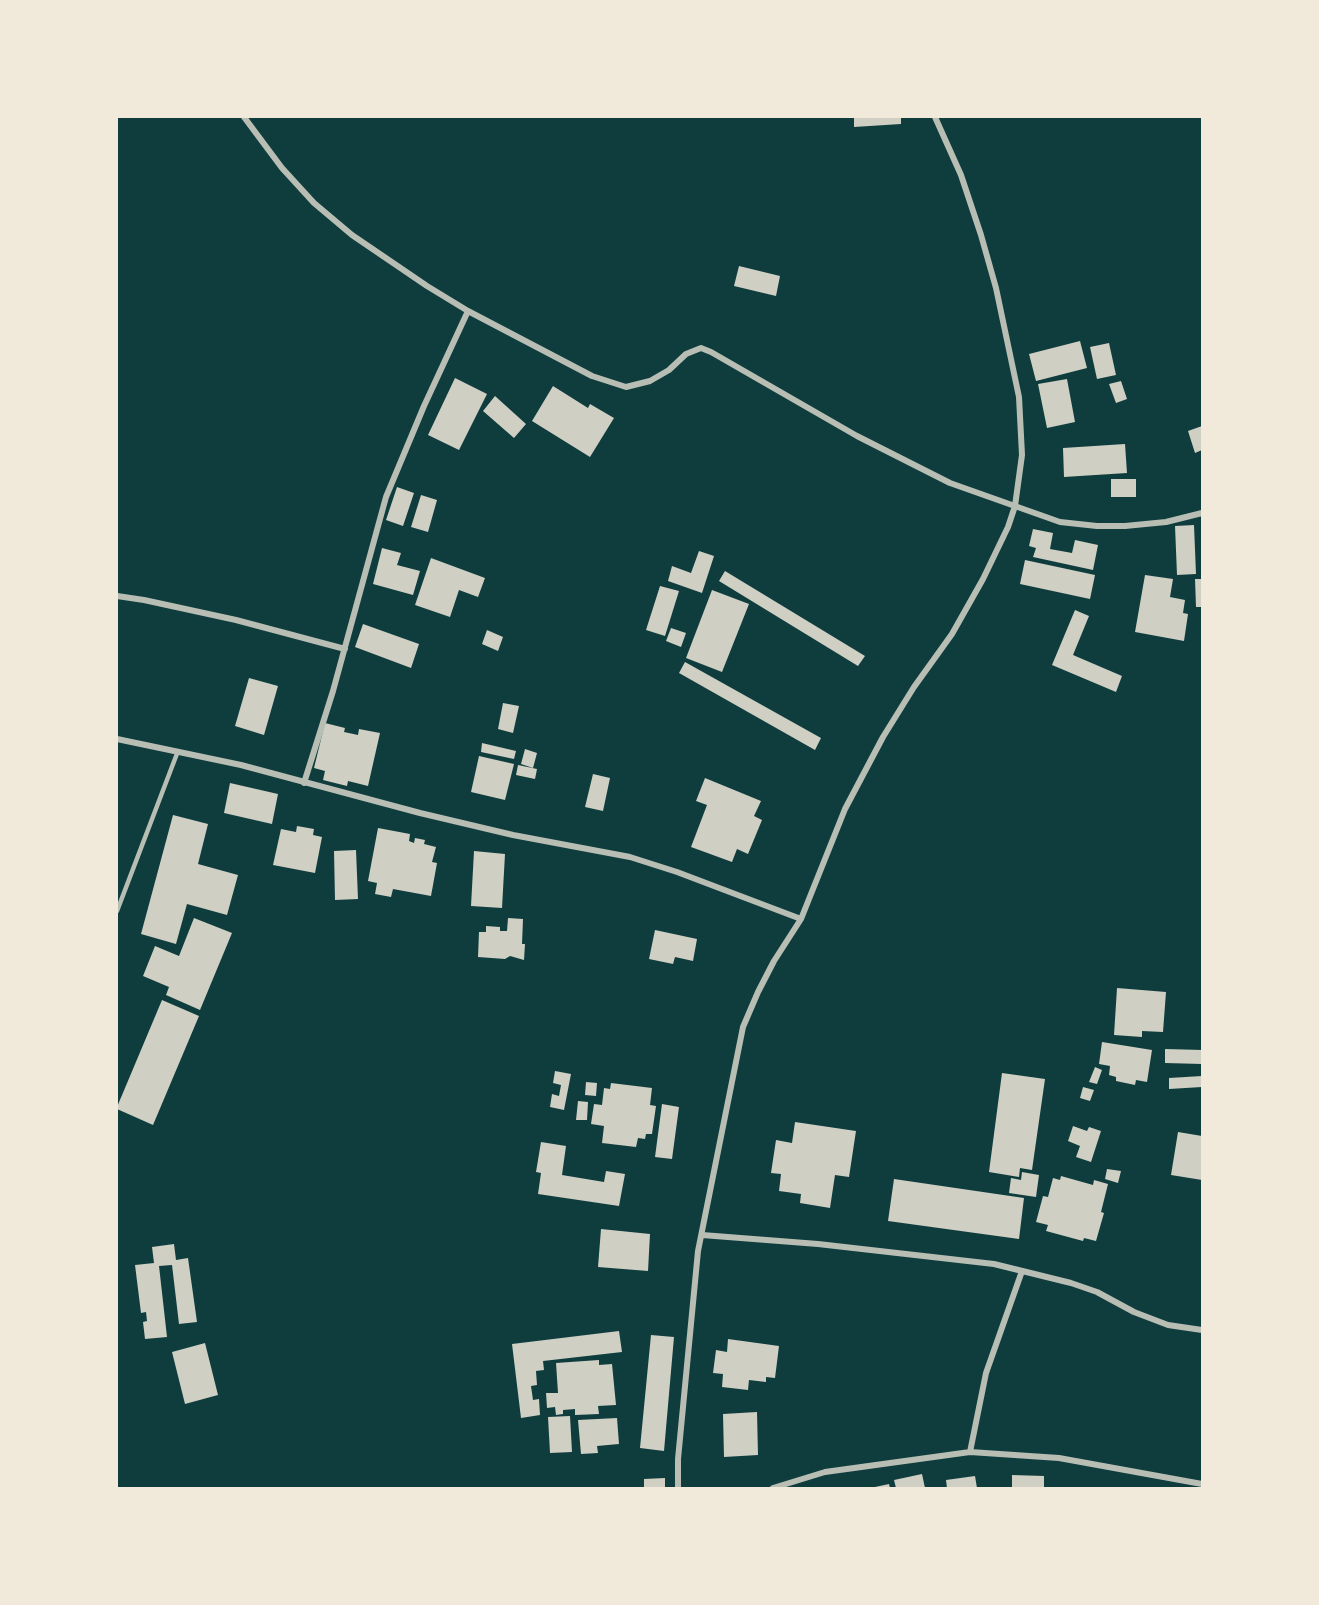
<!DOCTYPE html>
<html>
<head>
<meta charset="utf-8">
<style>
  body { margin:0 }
  #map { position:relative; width:1319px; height:1605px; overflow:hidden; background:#0f3d3e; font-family:"Roboto Serif",serif }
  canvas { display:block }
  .frame { position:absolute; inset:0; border:118px solid #f1e9da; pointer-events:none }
</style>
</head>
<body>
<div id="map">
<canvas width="1319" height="1605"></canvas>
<div class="frame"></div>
</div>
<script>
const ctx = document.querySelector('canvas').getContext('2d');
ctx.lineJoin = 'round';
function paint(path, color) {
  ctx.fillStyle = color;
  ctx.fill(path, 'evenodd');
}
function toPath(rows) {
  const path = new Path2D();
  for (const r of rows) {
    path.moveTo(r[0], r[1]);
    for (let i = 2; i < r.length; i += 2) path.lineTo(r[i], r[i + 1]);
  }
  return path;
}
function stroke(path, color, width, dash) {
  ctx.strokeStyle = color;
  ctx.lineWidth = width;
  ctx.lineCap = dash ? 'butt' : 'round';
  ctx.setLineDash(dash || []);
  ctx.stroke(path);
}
paint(toPath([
  [854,117,901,117,901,124,854,127],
  [739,266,780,276,776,296,734,286],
  [1080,341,1087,368,1036,381,1029,354],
  [1109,343,1116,375,1097,379,1090,347],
  [455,378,487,394,459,450,428,435],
  [1067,379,1075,422,1047,428,1038,384],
  [1121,381,1127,399,1116,403,1109,384],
  [553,386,588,408,590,404,614,418,590,457,532,421],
  [495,396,526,424,514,438,483,411],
  [1202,426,1202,450,1195,453,1188,431],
  [1125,444,1127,473,1064,477,1063,448],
  [1111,479,1136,479,1136,497,1111,497],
  [397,487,414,493,403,526,386,520],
  [421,495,437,500,428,532,411,527],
  [1194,525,1196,574,1177,575,1175,526],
  [1033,529,1053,533,1050,549,1072,553,1075,540,1098,545,1093,570,1033,557,1036,548,1029,546],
  [382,548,401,553,397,565,420,571,413,595,373,584],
  [699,551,714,556,702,593,668,581,672,566,691,573],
  [431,558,485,578,478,597,459,590,450,617,415,605],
  [1025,560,1095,575,1090,599,1020,584],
  [725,571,865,656,858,666,719,581],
  [1145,575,1173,579,1170,597,1185,600,1183,613,1188,614,1184,641,1135,632],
  [1195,579,1202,579,1202,607,1196,607],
  [660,586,679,591,665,636,646,630],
  [712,590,749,604,722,672,686,658],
  [1075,610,1089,616,1073,655,1122,676,1116,692,1052,665],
  [363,624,419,644,411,668,355,647],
  [671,628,686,633,681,647,666,641],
  [487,630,503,637,498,651,482,644],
  [685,662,821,738,815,750,679,673],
  [249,678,278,686,264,735,235,726],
  [503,703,519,706,513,733,498,729],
  [325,723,345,728,344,732,358,735,359,729,380,733,368,786,348,781,347,786,323,780,325,771,314,768],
  [482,743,516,751,514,759,481,752],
  [525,749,537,753,533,768,521,764],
  [479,756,514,764,505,800,471,792],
  [518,765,537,769,535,779,516,775],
  [593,774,610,778,603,811,585,807],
  [705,778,761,801,754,816,762,820,748,854,737,849,732,862,691,847,707,805,696,801],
  [230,783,278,794,272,824,224,813],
  [173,815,208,824,198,864,238,875,227,915,187,904,176,944,141,934],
  [297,826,314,829,313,835,322,837,315,873,273,865,281,829,296,832],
  [378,828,410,834,409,841,414,843,415,838,425,840,424,844,436,847,432,862,437,863,431,896,393,889,391,897,375,894,377,883,368,881],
  [356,850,358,899,335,900,334,851],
  [474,851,505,854,502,908,471,906],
  [194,918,232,933,200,1010,166,995,169,987,143,976,155,946,179,956],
  [508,918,523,919,522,944,525,944,524,960,510,956,505,959,478,957,479,932,486,932,486,926,500,927,500,931,507,931],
  [655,930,697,939,693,961,675,957,673,964,649,959],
  [1117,988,1166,992,1163,1032,1142,1031,1142,1037,1114,1035],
  [162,1000,199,1016,153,1125,117,1109,117,1107],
  [1102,1042,1152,1050,1147,1082,1136,1080,1135,1085,1116,1081,1116,1077,1109,1075,1110,1066,1099,1064],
  [1165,1049,1202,1050,1202,1064,1165,1063],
  [1095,1067,1102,1070,1097,1084,1089,1082],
  [555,1071,571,1074,564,1110,550,1107,552,1094,559,1096,561,1085,553,1083],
  [1002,1073,1045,1079,1032,1170,1020,1168,1019,1177,989,1172],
  [1202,1076,1202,1087,1169,1089,1169,1078],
  [586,1082,597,1083,596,1096,585,1095],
  [611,1083,652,1088,650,1105,656,1106,652,1134,646,1134,645,1139,638,1138,636,1147,602,1143,604,1126,591,1124,594,1104,602,1105,604,1088,610,1089],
  [1083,1087,1094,1090,1090,1101,1080,1098],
  [578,1101,588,1102,587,1120,576,1120],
  [662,1104,679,1107,672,1159,655,1157],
  [795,1122,856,1131,849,1177,835,1175,830,1208,800,1203,801,1194,779,1191,781,1174,771,1173,776,1140,792,1143],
  [1073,1126,1087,1131,1089,1127,1101,1131,1091,1162,1076,1157,1080,1146,1068,1141],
  [1178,1132,1202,1136,1202,1180,1171,1175],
  [541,1142,566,1146,562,1175,604,1182,606,1171,625,1174,619,1206,538,1194,541,1173,536,1172],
  [1107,1169,1121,1171,1118,1183,1105,1179],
  [1022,1172,1039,1175,1036,1197,1009,1193,1011,1178,1021,1180],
  [1061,1176,1093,1185,1094,1180,1108,1184,1101,1212,1104,1213,1096,1241,1084,1238,1083,1241,1046,1231,1048,1225,1036,1222,1043,1196,1048,1197,1053,1178,1060,1180],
  [894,1179,1024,1198,1019,1239,888,1221],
  [601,1229,650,1234,648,1271,598,1267],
  [174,1244,176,1260,188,1258,197,1322,179,1324,172,1265,159,1266,167,1337,145,1339,143,1322,147,1321,146,1312,141,1313,135,1265,154,1263,152,1247],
  [619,1331,622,1352,543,1361,544,1370,536,1371,537,1385,531,1386,533,1400,539,1399,540,1415,521,1418,512,1344],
  [651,1335,674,1337,664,1451,640,1448],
  [728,1339,779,1346,775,1378,766,1377,766,1382,749,1380,748,1390,722,1387,723,1374,713,1373,716,1350,727,1352],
  [205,1343,218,1395,185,1404,172,1352],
  [599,1360,599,1365,612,1364,616,1405,598,1406,599,1414,575,1415,575,1409,563,1410,563,1414,556,1415,555,1407,547,1408,546,1393,558,1393,556,1363],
  [757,1412,758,1455,724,1457,723,1414],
  [570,1416,572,1452,550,1453,548,1417],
  [617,1418,619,1444,597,1446,598,1453,581,1454,578,1420],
  [922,1474,925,1488,896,1488,894,1480],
  [1012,1475,1044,1476,1044,1488,1012,1488],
  [975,1476,977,1488,947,1488,946,1480],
  [665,1478,665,1488,644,1488,644,1479],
  [889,1484,890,1488,875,1488,875,1487]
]), '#cfcfc3');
stroke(toPath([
  [117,911,178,751]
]), '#b8beb3', 4.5);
stroke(toPath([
  [244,117,282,168,314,203,352,235,427,286,468,311,592,376,626,387,650,381,669,370,686,354,701,348,711,352,857,436,950,483,1060,522,1097,526,1125,526,1166,522,1202,513],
  [117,596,144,600,236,620,345,649],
  [117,739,241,765,420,813,513,835,630,857,677,872,801,919],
  [304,783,333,691,386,497,424,406,468,311],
  [702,1235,818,1244,994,1264,1071,1283,1097,1292,1134,1312,1168,1325,1202,1330],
  [970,1452,986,1373,1022,1271],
  [678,1488,678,1459,698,1251,743,1027,758,992,774,961,801,919,845,809,883,737,914,687,952,634,983,579,1008,527,1015,506,1022,455,1019,397,996,288,981,235,961,175,935,117],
  [773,1488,825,1472,970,1452,1059,1458,1202,1484]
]), '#b8beb3', 6);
</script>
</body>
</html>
